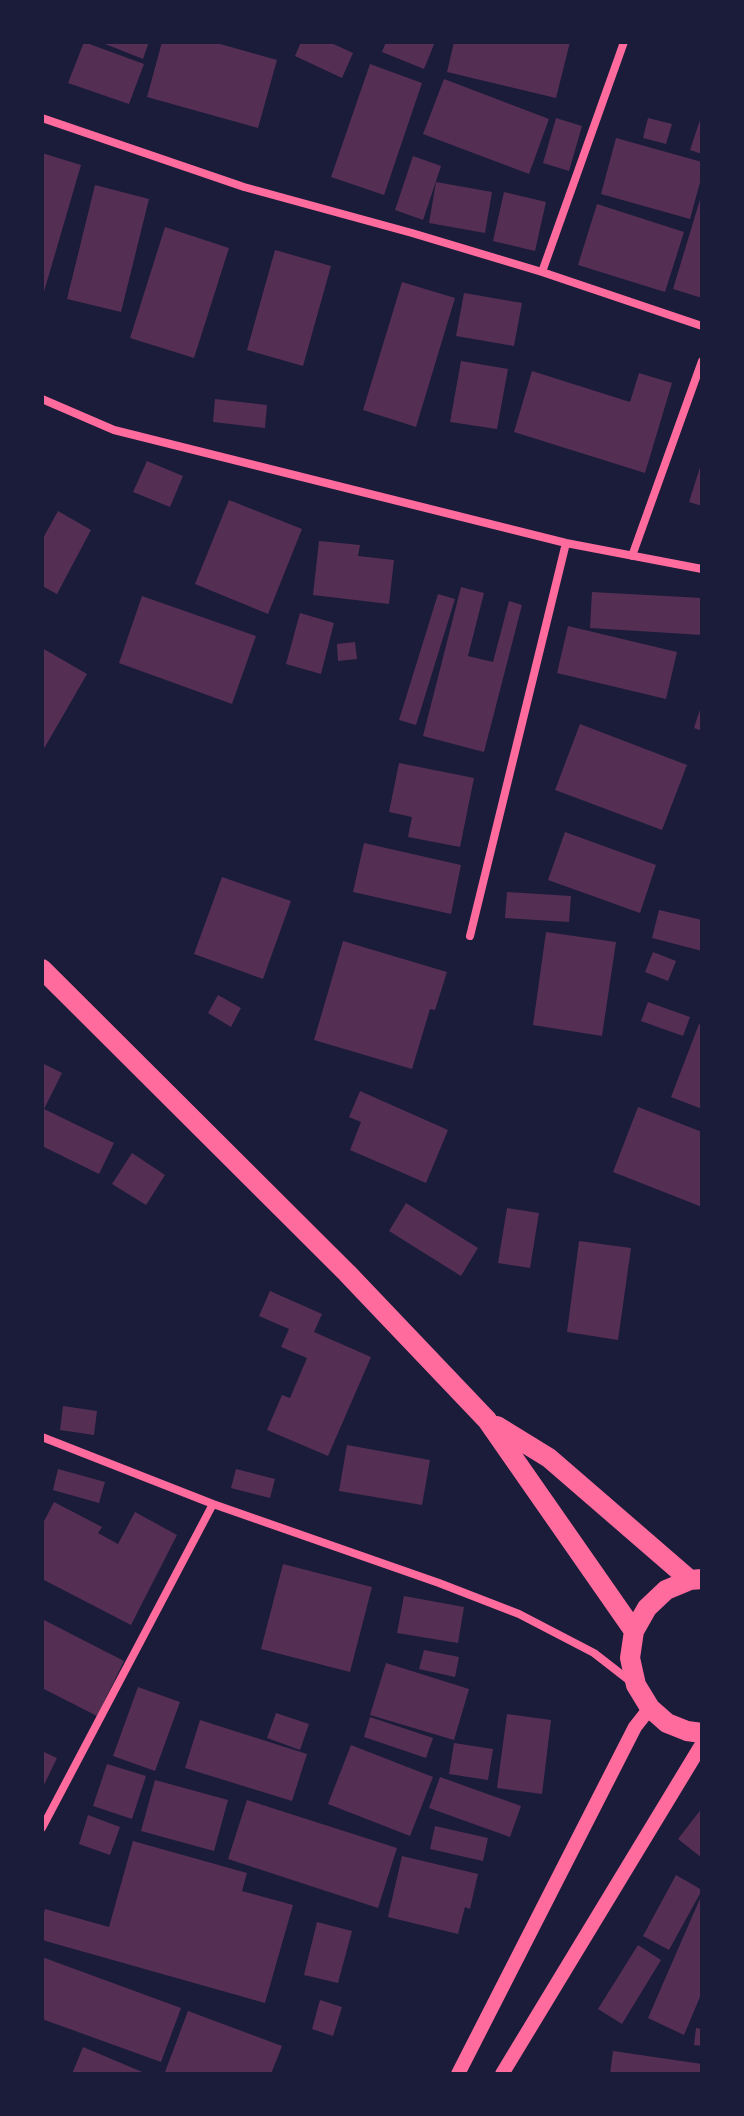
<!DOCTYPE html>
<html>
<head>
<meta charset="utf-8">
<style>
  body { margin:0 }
  #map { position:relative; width:744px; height:2116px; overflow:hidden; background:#1b1b3a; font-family:"Asap Condensed",sans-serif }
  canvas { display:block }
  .frame { position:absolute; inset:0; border:44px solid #1b1b3a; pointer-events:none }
</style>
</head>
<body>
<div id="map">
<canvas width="744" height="2116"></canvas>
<div class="frame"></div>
</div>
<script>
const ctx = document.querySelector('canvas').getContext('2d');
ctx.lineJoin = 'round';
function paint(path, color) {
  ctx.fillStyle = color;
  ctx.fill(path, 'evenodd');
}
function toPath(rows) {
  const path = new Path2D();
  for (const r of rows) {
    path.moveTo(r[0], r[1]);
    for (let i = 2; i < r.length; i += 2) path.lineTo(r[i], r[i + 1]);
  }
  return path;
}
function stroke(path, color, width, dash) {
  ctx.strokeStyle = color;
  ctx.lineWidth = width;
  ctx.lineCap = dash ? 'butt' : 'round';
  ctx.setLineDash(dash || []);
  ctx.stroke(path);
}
paint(toPath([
  [84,42,144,64,129,104,68,83],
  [100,42,149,42,143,59],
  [162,42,213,42,277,60,258,128,147,97],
  [301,42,329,42,353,53,342,78,295,56],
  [386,42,435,42,424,69,382,52],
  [454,42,570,42,556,98,447,72],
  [370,64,422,83,384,195,331,177],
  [444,79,549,119,529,174,423,134],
  [702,114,702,154,690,150],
  [556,118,582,126,569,171,543,163],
  [648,118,672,124,666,144,643,138],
  [616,138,702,162,702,175,690,219,601,194],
  [42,153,81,165,43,295,42,295],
  [413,156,441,166,423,220,395,210],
  [436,182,492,192,485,233,429,223],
  [95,185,149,199,121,312,67,299],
  [504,192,546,202,535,251,493,241],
  [702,193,702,298,673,289],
  [597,204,684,232,665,292,578,265],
  [165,227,229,248,194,358,130,338],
  [275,250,331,266,303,366,247,350],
  [402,282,455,298,416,427,363,410],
  [464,293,522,303,514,346,456,336],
  [461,361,508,369,497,429,450,422],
  [532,371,630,402,639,373,672,383,645,473,514,432],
  [215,399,267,405,265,428,213,422],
  [147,461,183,476,170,507,133,492],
  [702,461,702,506,689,502],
  [229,500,302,529,268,614,195,584],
  [58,511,91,530,57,594,42,586,42,540],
  [319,541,360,545,358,556,394,560,389,604,313,595],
  [461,587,484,593,468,656,493,662,509,601,522,605,484,752,423,736],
  [592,592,702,598,702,635,590,628],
  [438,594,455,599,416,725,399,720],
  [142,596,256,636,232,704,119,663],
  [300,613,334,623,321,674,286,664],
  [568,626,677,652,666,699,557,673],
  [355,642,357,659,338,661,337,644],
  [42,648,87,674,42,752],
  [702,703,702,731,694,728],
  [580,724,687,765,662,830,555,790],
  [399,763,474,778,460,847,408,837,412,817,389,812],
  [565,832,656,865,640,913,548,880],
  [364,843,461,865,451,914,353,892],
  [222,877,291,901,263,979,194,954],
  [507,892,571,896,569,922,505,918],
  [659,910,702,920,702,951,652,938],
  [546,932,616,942,602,1036,533,1025],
  [343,941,447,972,435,1010,430,1009,412,1069,314,1040],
  [653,952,676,961,668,981,645,972],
  [218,995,241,1008,231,1027,208,1013],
  [648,1002,690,1017,683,1036,641,1021],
  [699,1024,702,1025,702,1109,671,1097],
  [42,1063,62,1073,44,1109,114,1143,99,1174,42,1146],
  [360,1091,448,1130,426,1183,350,1150,361,1122,349,1117],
  [638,1107,702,1132,702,1207,613,1172],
  [132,1153,165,1175,146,1205,112,1184],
  [406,1203,478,1248,461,1276,389,1231],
  [507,1208,539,1213,530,1268,498,1263],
  [579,1241,631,1248,618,1340,567,1332],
  [270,1291,322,1314,314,1332,371,1357,328,1456,267,1430,282,1395,290,1398,307,1358,281,1347,289,1329,259,1316],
  [63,1406,97,1411,94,1435,60,1430],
  [347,1445,430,1460,422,1505,339,1491],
  [58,1469,105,1482,99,1503,53,1490],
  [236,1469,275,1479,270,1498,231,1488],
  [54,1502,102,1527,98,1533,118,1544,135,1512,177,1535,131,1625,42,1579,42,1525],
  [283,1564,372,1587,350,1672,261,1649],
  [404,1596,464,1607,458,1643,397,1633],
  [42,1619,124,1661,97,1716,42,1688],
  [424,1650,459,1657,455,1677,419,1669],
  [386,1663,469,1689,454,1740,370,1715],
  [138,1687,180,1702,155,1771,113,1756],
  [276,1713,309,1724,300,1750,267,1738],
  [507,1714,551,1720,542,1794,497,1788],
  [370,1717,433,1738,426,1758,364,1737],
  [200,1720,307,1754,292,1801,185,1768],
  [454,1743,493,1749,488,1780,449,1774],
  [351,1745,433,1777,410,1836,328,1804],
  [42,1751,57,1758,42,1789],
  [107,1764,146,1776,132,1819,93,1806],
  [440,1777,521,1806,510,1837,429,1808],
  [155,1780,228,1800,214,1851,141,1831],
  [247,1800,397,1848,378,1908,228,1859],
  [702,1808,702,1858,678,1839],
  [88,1815,120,1827,110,1855,79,1844],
  [435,1826,488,1838,483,1861,430,1849],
  [133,1841,247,1873,242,1891,293,1905,265,2003,42,1940,42,1921,45,1909,109,1927],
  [402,1856,478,1874,470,1909,465,1907,458,1934,388,1917],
  [676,1875,702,1890,669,1950,643,1936],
  [702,1894,702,1970,700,1976,702,1976,702,1992,684,2035,648,2018],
  [317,1922,352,1931,338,1983,304,1975],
  [638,1945,661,1960,622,2024,598,2009],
  [42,1957,181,2008,161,2062,42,2019],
  [320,2000,342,2007,333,2036,312,2029],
  [188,2011,282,2046,271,2074,165,2072],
  [696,2028,702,2029,702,2046,694,2045],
  [83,2047,147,2074,72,2074],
  [613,2051,702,2064,702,2074,610,2074]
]), '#542f53');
stroke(toPath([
  [42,118,244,187,412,233,542,272,702,326],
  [542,272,624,42],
  [42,399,114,430,566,543,702,569],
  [632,556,702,361],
  [470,936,566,543],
  [42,1437,213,1504,439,1583,519,1614,594,1653,630,1681],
  [42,1828,213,1504]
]), '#ff6b9d', 8);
stroke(toPath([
  [458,2074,635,1727,650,1708],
  [502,2074,702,1744]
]), '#ff6b9d', 14);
stroke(toPath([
  [42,969,347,1273,487,1420,634,1631],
  [497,1426,549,1458,690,1580],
  [702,1579,690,1580,666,1590,647,1608,634,1631,630,1658,636,1685,650,1708,667,1723,687,1731,702,1733]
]), '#ff6b9d', 20);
</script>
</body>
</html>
